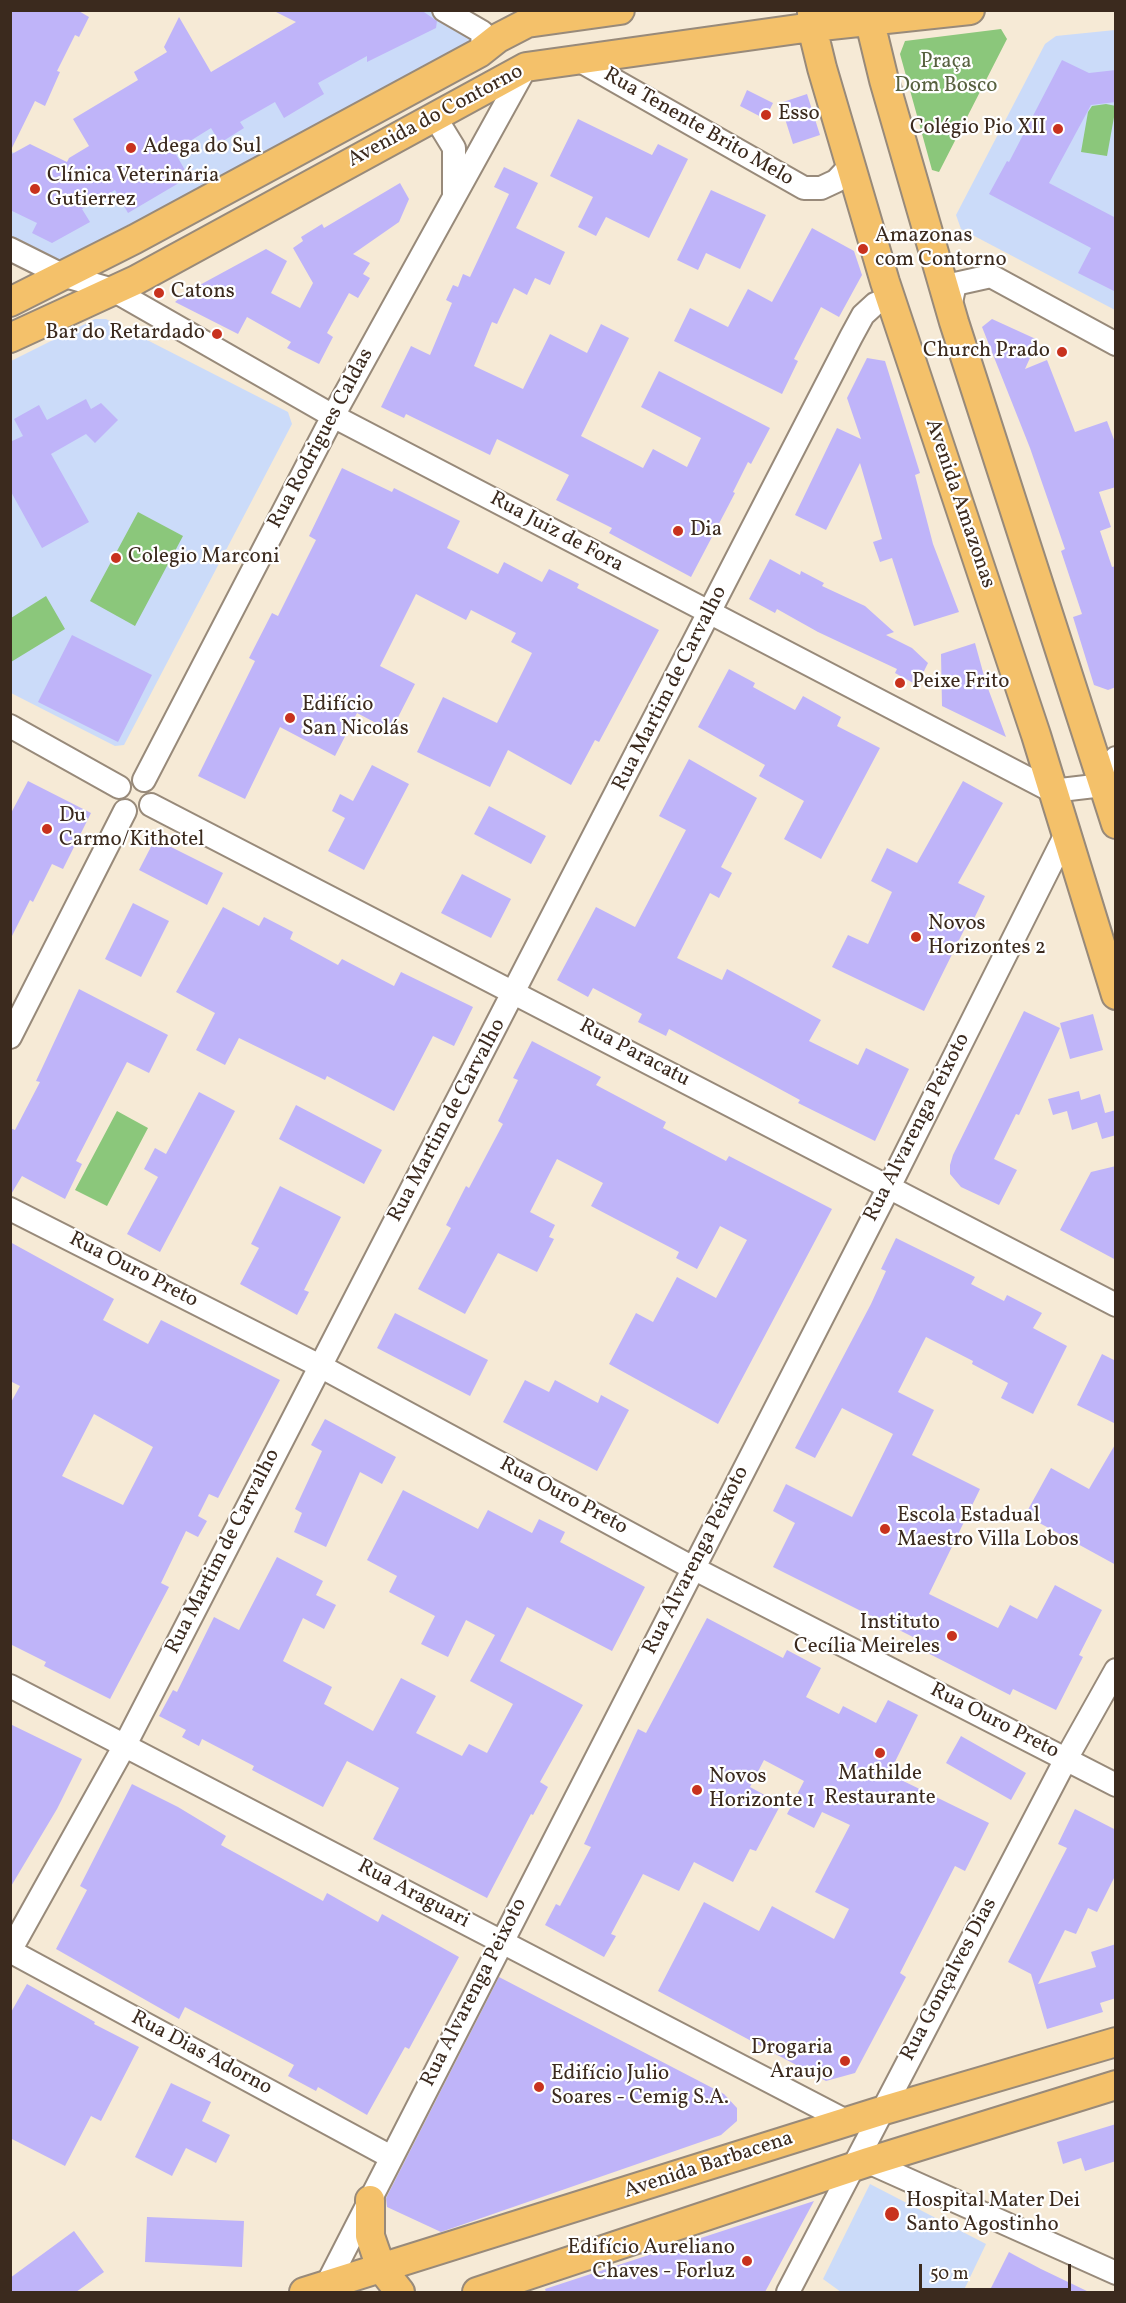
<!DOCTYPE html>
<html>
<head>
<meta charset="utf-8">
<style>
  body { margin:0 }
  #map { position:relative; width:1126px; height:2303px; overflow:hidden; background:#f6ead6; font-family:Vollkorn,serif }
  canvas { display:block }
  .frame { position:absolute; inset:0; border:12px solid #3b2a1e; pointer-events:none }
  .scale { position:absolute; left:919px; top:2264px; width:152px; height:27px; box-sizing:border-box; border:3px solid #3b2a1e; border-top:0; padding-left:8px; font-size:18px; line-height:21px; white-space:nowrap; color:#3b2a1e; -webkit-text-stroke:4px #fff; paint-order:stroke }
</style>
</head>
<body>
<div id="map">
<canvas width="1126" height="2303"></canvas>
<div class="frame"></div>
<div class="scale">50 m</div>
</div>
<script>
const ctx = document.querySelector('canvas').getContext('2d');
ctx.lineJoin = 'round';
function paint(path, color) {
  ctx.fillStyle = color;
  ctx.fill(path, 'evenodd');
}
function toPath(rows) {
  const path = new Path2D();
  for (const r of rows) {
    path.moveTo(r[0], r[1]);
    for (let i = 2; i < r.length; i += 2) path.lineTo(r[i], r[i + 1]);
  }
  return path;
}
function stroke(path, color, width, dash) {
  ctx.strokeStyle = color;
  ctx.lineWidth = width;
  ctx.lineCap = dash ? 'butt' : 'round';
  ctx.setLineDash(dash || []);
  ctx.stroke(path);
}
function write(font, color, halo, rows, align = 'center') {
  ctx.font = font + ' Vollkorn,serif';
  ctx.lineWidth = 4.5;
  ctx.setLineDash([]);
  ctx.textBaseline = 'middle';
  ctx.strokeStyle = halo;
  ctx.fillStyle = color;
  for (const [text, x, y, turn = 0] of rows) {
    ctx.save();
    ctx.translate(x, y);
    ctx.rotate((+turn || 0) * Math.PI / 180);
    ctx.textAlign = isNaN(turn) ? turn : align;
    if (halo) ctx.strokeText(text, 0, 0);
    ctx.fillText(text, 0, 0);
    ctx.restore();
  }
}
paint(toPath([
  [352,11,431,11,483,48,61,268,11,237,10,151,63,176],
  [1115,30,1115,310,961,229,956,215,1045,44,1056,36],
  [95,319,106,319,288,412,292,424,124,745,115,746,11,693,11,361],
  [870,2184,986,2244,963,2292,841,2292,823,2279]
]), '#cbdbf9');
paint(toPath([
  [1001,29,1007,39,939,172,932,170,900,54,905,41],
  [1106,104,1116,106,1107,156,1081,152,1088,112,1092,106],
  [138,512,183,536,135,626,90,601],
  [46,596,65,629,11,662,11,618],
  [117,1111,148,1128,107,1206,75,1190]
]), '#8bc77b');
paint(toPath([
  [10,10,77,10,89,17,79,37,75,35,57,71,60,72,45,106,35,101,10,152],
  [272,10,421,10,437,21,436,28,367,62,367,56,318,83,324,94,284,118,275,102,240,122,244,128,220,143,211,128,174,151,189,177,128,213,115,190,82,209,90,222,52,243,32,233,37,223,10,210,10,155,30,144,67,162,69,158,89,146,73,119,138,80,134,72,167,52,164,47,179,17,211,72,296,22],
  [1062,60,1089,73,1116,70,1116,102,1091,105,1049,183,1116,218,1116,292,1078,273,1091,248,989,194,1007,161,1009,162],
  [747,90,773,103,765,119,740,106],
  [807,94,820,135,793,144,780,103],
  [578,119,652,155,658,144,688,159,649,238,606,217,596,236,578,227,593,197,550,176],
  [504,167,538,183,516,228,565,252,550,285,535,278,527,295,514,288,497,324,492,322,474,366,523,389,550,334,587,353,601,324,629,338,581,436,643,468,653,449,687,467,701,438,641,407,659,371,770,428,751,464,748,462,733,492,735,493,691,577,609,533,612,528,556,500,569,475,497,439,490,455,406,414,404,418,381,407,411,346,430,355,452,303,446,300,453,285,458,287,463,274,470,277,509,194,494,187],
  [400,183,409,199,399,222,353,254,370,263,363,274,370,278,358,298,349,293,327,333,333,337,319,364,287,348,291,342,247,317,238,334,175,302,185,293,266,249,287,261,271,293,300,308,313,283,293,248,303,241,301,237,322,224,324,228],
  [711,190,766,215,740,269,706,253,698,270,677,260],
  [812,228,854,251,862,275,839,317,821,307,794,359,798,361,782,394,674,341,690,308,728,327,748,289,772,302],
  [992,319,1038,340,1025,369,1047,360,1075,432,1107,421,1116,445,1116,487,1099,492,1111,527,1100,531,1112,567,1116,566,1116,687,1108,690,1094,685,1073,617,1082,614,1061,551,1065,549,1030,448,982,327],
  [867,358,885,361,920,473,915,475,933,544,959,612,914,626,892,558,880,562,873,542,882,539,860,463,826,530,795,515,837,428,861,439,847,398],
  [86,399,91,409,101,403,118,420,95,443,86,434,51,454,89,522,42,548,10,490,10,442,23,436,14,419,39,405,47,420],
  [342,468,392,492,394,488,460,521,447,548,498,574,504,562,542,582,549,569,579,584,577,588,659,630,599,742,595,740,571,785,508,750,490,787,417,752,443,697,497,723,532,653,511,642,516,633,471,610,466,620,416,594,380,666,415,684,391,731,357,713,335,756,280,727,245,799,198,776,255,661,249,658,272,613,278,616,316,540,309,536],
  [770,559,800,575,801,571,824,583,822,586,865,606,894,632,886,635,912,648,928,663,917,685,895,673,897,669,818,632,777,609,775,613,749,599],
  [72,635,152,675,118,742,38,702],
  [975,643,986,683,1006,737,942,706,941,654],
  [729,669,755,683,753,687,795,710,803,696,841,717,837,726,880,748,821,859,784,839,804,801,759,776,765,765,698,727],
  [689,759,757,798,721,867,732,873,719,898,710,893,677,958,722,980,727,969,821,1020,809,1041,858,1065,866,1048,909,1069,875,1141,798,1103,800,1100,669,1029,666,1036,638,1022,642,1014,593,988,588,997,557,980,596,907,635,927,686,830,659,816],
  [372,765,409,784,364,870,328,851,345,818,332,811,340,794,353,801],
  [28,781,91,813,63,869,52,864,33,902,30,900,10,940,10,815],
  [963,781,1003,803,958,883,985,896,969,929,965,928,924,1011,832,967,848,935,868,944,892,892,871,881,887,848,917,863],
  [489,806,546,836,531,864,474,834],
  [155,839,223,873,207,905,139,870],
  [462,874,511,899,491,938,441,913],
  [133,903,169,921,141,977,105,959],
  [223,907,259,926,264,917,293,932,290,939,338,965,342,959,394,986,401,972,473,1007,454,1046,433,1036,394,1111,327,1076,325,1080,239,1038,225,1065,196,1050,215,1013,176,992],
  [79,989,168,1035,149,1073,127,1062,76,1161,82,1164,65,1199,22,1176,10,1196,10,1128,15,1130,40,1082,36,1081],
  [1024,1011,1060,1028,1019,1115,1016,1114,994,1159,1017,1170,999,1205,961,1187,950,1174,950,1165,953,1155],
  [1093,1014,1103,1050,1070,1059,1060,1023],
  [532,1041,601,1077,596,1085,666,1122,663,1128,726,1161,729,1156,832,1209,718,1424,609,1364,636,1313,653,1322,677,1277,716,1298,747,1240,720,1226,697,1269,676,1258,679,1252,591,1206,603,1183,557,1159,530,1212,555,1225,549,1237,554,1239,537,1272,498,1253,465,1314,418,1289,451,1228,446,1225,466,1186,469,1188,503,1124,498,1121,518,1080,513,1078],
  [1079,1091,1081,1100,1100,1094,1105,1113,1116,1110,1116,1135,1102,1139,1097,1122,1072,1130,1067,1111,1053,1115,1048,1099],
  [199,1092,235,1111,160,1252,127,1234,158,1177,144,1169,155,1148,166,1154],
  [296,1105,382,1150,364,1184,279,1139],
  [1116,1166,1116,1260,1060,1230,1091,1172],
  [280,1186,341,1217,304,1290,309,1292,297,1315,240,1284,259,1248,251,1244],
  [896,1238,975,1277,971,1284,1004,1301,1007,1295,1042,1313,1033,1328,1067,1346,1033,1414,1001,1398,1008,1383,972,1364,973,1361,926,1337,898,1392,934,1410,912,1455,980,1489,929,1594,998,1628,1010,1605,1037,1619,1055,1585,1102,1610,1079,1655,1083,1657,1056,1710,1013,1689,1010,1695,912,1645,915,1638,773,1567,795,1523,773,1511,786,1484,852,1517,893,1434,842,1408,815,1458,795,1448,871,1304,886,1271,881,1269],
  [10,1242,114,1299,103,1320,148,1344,161,1320,280,1380,218,1498,209,1494,198,1516,207,1521,198,1537,186,1531,161,1583,169,1587,110,1699,44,1666,46,1662,10,1644,10,1404,20,1386,10,1381],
  [94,1414,153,1447,123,1505,62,1476],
  [395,1313,488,1360,470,1396,377,1348],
  [1102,1354,1116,1361,1116,1424,1077,1405],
  [525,1380,549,1392,555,1380,598,1403,601,1395,629,1410,597,1471,503,1422],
  [325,1419,396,1457,382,1484,360,1472,326,1547,294,1532,302,1513,295,1509,322,1451,311,1445],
  [1116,1443,1116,1565,1025,1515,1051,1468,1089,1489],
  [403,1490,478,1529,488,1510,532,1533,539,1519,565,1532,560,1542,645,1587,612,1651,527,1607,500,1661,583,1705,540,1782,548,1787,533,1815,531,1814,487,1898,373,1839,399,1788,347,1761,323,1807,252,1770,254,1766,202,1739,199,1746,182,1737,186,1730,159,1716,173,1690,177,1692,214,1617,239,1630,277,1557,323,1581,316,1595,336,1605,324,1629,303,1618,283,1661,332,1687,324,1704,373,1731,401,1678,436,1696,416,1733,462,1756,469,1744,487,1753,513,1704,470,1681,495,1635,466,1620,448,1657,421,1644,435,1616,389,1592,397,1576,367,1560],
  [707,1618,783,1658,787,1650,821,1668,806,1697,839,1714,843,1706,876,1723,888,1700,918,1715,889,1774,989,1823,965,1871,955,1866,900,1973,906,1977,855,2073,826,2081,658,1991,704,1902,759,1931,772,1906,834,1939,849,1909,815,1892,850,1825,822,1812,814,1828,787,1814,804,1781,764,1760,750,1787,781,1804,756,1851,750,1849,733,1882,694,1862,679,1891,643,1874,611,1934,616,1936,604,1957,545,1925,556,1904,560,1906,591,1847,584,1844,638,1729,646,1733],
  [10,1724,82,1759,57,1809,10,1888],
  [961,1736,1026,1773,1011,1800,946,1763],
  [132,1784,178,1807,226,1836,221,1845,323,1901,327,1893,378,1922,382,1914,459,1957,409,2049,405,2047,367,2115,318,2087,316,2091,288,2076,294,2065,185,2007,179,2019,56,1949,87,1890,80,1886],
  [1075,1809,1116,1830,1116,1874,1097,1912,1088,1908,1076,1934,1065,1930,1038,1984,1096,1967,1091,1952,1116,1944,1116,1998,1100,2003,1103,2012,1047,2029,1031,1974,1008,1962,1067,1848,1058,1844],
  [499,1977,724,2094,737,2108,737,2121,721,2135,441,2232,387,2207,386,2198],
  [27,1984,95,2022,94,2024,139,2047,101,2121,91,2116,65,2166,10,2138,10,2014],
  [171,2083,211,2102,202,2121,230,2135,216,2163,186,2148,172,2176,135,2157],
  [1116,2124,1116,2161,1085,2171,1081,2158,1063,2164,1057,2142],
  [814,2201,765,2292,546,2292,545,2289],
  [147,2217,244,2221,242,2267,145,2262],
  [74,2231,104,2272,76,2292,10,2292,10,2278],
  [1009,2252,1041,2269,1089,2292,989,2292]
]), '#bfb4f9');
const minor = toPath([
  [444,10,482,32,483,48,479,53],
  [575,58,804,188,821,188,836,181,851,165],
  [435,117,454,148,454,195],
  [10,249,62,275,113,290,333,416,1052,791,1103,785,1116,758],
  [950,307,955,284,991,276,1116,344],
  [10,726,119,787],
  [144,780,333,416,526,67],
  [151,805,1116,1305],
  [10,1037,125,811],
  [10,1209,320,1366,693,1568,1116,1785],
  [10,1686,848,2122],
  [10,1951,125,1745,851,337,863,315,875,304,891,298],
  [10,1951,391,2157],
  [868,2162,1116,2273],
  [326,2286,889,1187,1066,834],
  [788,2292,1066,1759,1116,1670]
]);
const major = toPath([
  [812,10,812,27,822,68,885,282,1036,735,1116,995],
  [867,10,884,80,954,322,1116,824],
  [10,302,135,239,479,53,498,38,527,23,620,10],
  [10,338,136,280,526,67,812,27,970,10],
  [370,2200,370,2236,381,2268,400,2292],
  [304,2292,881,2111,1116,2042],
  [477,2292,868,2162,1116,2085]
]);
stroke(minor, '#988a7a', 26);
stroke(major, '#988a7a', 32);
stroke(minor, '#fff', 22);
stroke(major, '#f4c16a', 28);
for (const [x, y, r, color] of [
  [766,115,6,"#c8321e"],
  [1058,129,6,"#c8321e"],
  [131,148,6,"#c8321e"],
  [35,189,6,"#c8321e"],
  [863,249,6,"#c8321e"],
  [159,293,6,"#c8321e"],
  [217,334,6,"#c8321e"],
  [1062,352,6,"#c8321e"],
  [678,531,6,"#c8321e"],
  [116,558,6,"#c8321e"],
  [900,683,6,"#c8321e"],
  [290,718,6,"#c8321e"],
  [47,829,6,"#c8321e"],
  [916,937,6,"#c8321e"],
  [885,1529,6,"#c8321e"],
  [952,1636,6,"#c8321e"],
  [880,1753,6,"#c8321e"],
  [697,1790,6,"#c8321e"],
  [845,2061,6,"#c8321e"],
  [539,2087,6,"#c8321e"],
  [892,2214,8,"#c8321e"],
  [747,2261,6,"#c8321e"]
]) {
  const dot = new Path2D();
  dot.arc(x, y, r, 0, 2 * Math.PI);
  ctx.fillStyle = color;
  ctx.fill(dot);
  stroke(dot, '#fff', 2);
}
write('21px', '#57613f', '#fff', [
  ["Praça",946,63],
  ["Dom Bosco",946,87]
]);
write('21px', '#3b2a1e', '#fff', [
  ["Esso",778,115],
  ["Colégio Pio XII",1046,129,"right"],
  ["Adega do Sul",143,148],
  ["Clínica Veterinária",47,177],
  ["Gutierrez",47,201],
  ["Amazonas",875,237],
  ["com Contorno",875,261],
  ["Catons",171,293],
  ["Bar do Retardado",205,334,"right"],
  ["Church Prado",1050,352,"right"],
  ["Dia",690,531],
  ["Colegio Marconi",128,558],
  ["Peixe Frito",912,683],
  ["Edifício",302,706],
  ["San Nicolás",302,730],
  ["Du",59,817],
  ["Carmo/Kithotel",59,841],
  ["Novos",928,925],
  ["Horizontes 2",928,949],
  ["Escola Estadual",897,1517],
  ["Maestro Villa Lobos",897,1541],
  ["Instituto",940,1624,"right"],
  ["Cecília Meireles",940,1648,"right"],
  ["Mathilde",880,1775,"center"],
  ["Restaurante",880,1799,"center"],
  ["Novos",709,1778],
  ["Horizonte 1",709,1802],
  ["Drogaria",833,2049,"right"],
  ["Araujo",833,2073,"right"],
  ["Edifício Julio",551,2075],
  ["Soares - Cemig S.A.",551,2099],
  ["Hospital Mater Dei",906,2202],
  ["Santo Agostinho",906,2226],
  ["Edifício Aureliano",735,2249,"right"],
  ["Chaves - Forluz",735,2273,"right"]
], 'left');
write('21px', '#3b2a1e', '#fff', [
  ["Avenida do Contorno",436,117,-28],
  ["Rua Tenente Brito Melo",698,128,30],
  ["Rua Rodrigues Caldas",322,439,-62],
  ["Avenida Amazonas",959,504,71],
  ["Rua Juiz de Fora",556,533,28],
  ["Rua Martim de Carvalho",671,689,-63],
  ["Rua Paracatu",634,1054,28],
  ["Rua Martim de Carvalho",448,1121,-62],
  ["Rua Alvarenga Peixoto",918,1128,-63],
  ["Rua Ouro Preto",133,1271,27],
  ["Rua Ouro Preto",563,1497,28],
  ["Rua Martim de Carvalho",224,1552,-63],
  ["Rua Alvarenga Peixoto",697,1561,-63],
  ["Rua Ouro Preto",994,1722,27],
  ["Rua Araguari",413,1895,28],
  ["Rua Gonçalves Dias",950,1980,-62],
  ["Rua Alvarenga Peixoto",475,1993,-63],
  ["Rua Dias Adorno",201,2054,28],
  ["Avenida Barbacena",709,2166,-18]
]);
</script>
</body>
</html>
